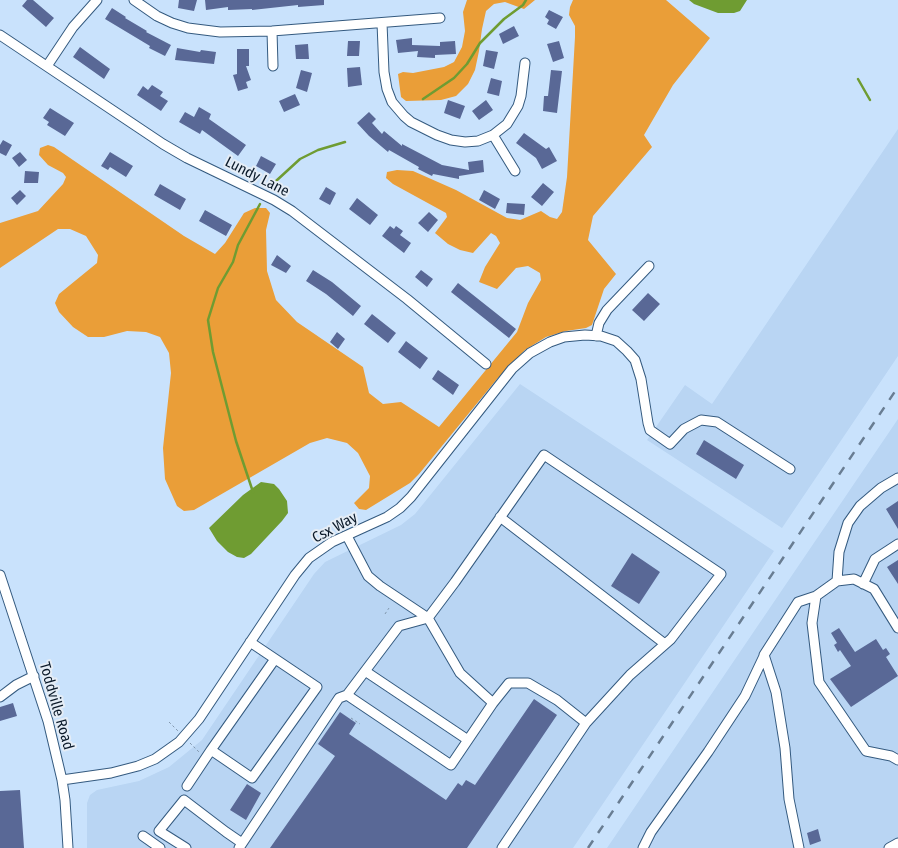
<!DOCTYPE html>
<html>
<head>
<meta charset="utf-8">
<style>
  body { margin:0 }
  canvas { display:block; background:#c9e2fc }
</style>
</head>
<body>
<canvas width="898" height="848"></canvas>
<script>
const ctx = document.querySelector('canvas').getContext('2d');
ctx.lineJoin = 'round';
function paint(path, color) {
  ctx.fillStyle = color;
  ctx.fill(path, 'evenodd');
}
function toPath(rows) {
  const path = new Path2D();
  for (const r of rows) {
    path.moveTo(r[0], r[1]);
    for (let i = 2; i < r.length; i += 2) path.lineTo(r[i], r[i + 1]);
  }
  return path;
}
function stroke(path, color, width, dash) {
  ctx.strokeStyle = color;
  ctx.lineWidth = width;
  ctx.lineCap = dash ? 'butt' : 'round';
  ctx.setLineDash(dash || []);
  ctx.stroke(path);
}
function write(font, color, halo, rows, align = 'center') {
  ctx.font = font + ' "Fira Sans Condensed",sans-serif';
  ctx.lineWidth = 4;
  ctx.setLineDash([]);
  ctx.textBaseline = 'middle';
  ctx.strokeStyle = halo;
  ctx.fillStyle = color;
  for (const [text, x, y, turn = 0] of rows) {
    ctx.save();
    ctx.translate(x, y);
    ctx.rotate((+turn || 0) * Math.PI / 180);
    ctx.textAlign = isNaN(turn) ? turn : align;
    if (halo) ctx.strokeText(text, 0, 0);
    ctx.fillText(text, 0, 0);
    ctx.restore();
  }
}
paint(toPath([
  [898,129,898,356,782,528,647,440,685,385,712,404],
  [520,384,774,551,573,848,87,848,87,803,90,795,97,790,139,781,169,767,202,740,314,574,325,562,401,525,415,514],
  [898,419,898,848,607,848]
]), '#b9d5f3');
paint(toPath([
  [467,0,535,0,524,9,505,2,494,4,486,11,482,29,479,51,475,70,468,84,456,96,441,100,406,101,401,97,398,74,403,72,413,73,444,67,454,62,462,47,465,31,463,12],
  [573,0,666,0,710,38,673,85,644,135,652,147,593,216,588,240,616,274,604,289,592,325,586,328,566,331,546,337,525,350,497,379,419,474,410,483,366,510,359,509,354,503,369,488,370,476,358,453,347,443,327,438,310,443,194,510,184,511,177,506,165,479,163,448,171,373,169,353,160,337,146,332,127,331,104,337,88,337,73,327,59,312,55,303,59,294,97,263,98,255,86,236,70,229,58,229,0,268,0,223,38,211,63,184,66,177,63,173,48,165,39,155,40,148,48,145,54,147,184,236,215,254,225,243,244,213,255,208,266,208,270,213,266,230,267,271,276,300,297,322,363,367,369,393,383,404,401,402,439,427,517,332,528,303,541,280,540,273,528,266,516,268,497,289,479,282,485,267,500,243,496,236,491,233,473,253,460,250,448,244,435,233,447,217,446,213,393,184,386,178,387,172,397,170,413,171,456,190,507,218,520,220,541,211,550,217,557,219,562,212,567,177,575,37,575,26,569,15,570,7]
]), '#ea9e38');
paint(toPath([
  [689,0,747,0,740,11,734,13,718,13,694,4],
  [261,482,274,484,279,489,287,501,288,513,282,521,251,554,244,558,237,557,228,552,217,541,209,528,243,495]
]), '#6f9c32');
stroke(toPath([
  [858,79,870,100],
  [423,99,454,78,467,64,480,43,504,19,523,5,526,0],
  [276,181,300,159,318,150,345,142],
  [253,492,236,441,213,352,208,320,218,288,233,262,238,245,260,204]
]), '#6f9c32', 2.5);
paint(toPath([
  [27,0,33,0,54,18,46,27,22,6],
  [179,0,197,0,194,11,178,8],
  [205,0,324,0,324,5,298,7,298,5,252,10,252,9,228,10,228,7,206,10],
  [112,8,126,17,125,18,147,31,146,32,171,45,165,56,149,48,150,46,105,19],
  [549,10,563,17,556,29,547,24,549,20,545,17],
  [514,26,519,36,503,44,499,34],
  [412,38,412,45,440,46,440,42,455,41,456,54,435,55,435,58,417,57,418,51,398,53,396,40],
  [348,41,360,41,359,56,347,56],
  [559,41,564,58,553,62,547,44],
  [308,44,309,59,296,59,295,45],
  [80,47,110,69,104,79,73,57],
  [177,48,200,52,201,50,216,52,214,64,175,60],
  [237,49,249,49,249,66,246,66,251,80,246,82,248,88,238,91,233,75,237,74],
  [486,50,498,52,494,69,483,66],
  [360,67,362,85,348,87,347,68],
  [301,70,312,73,307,92,296,88],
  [551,70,562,71,557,113,543,111,544,96,548,96],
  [491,78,502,81,499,96,487,93],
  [152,85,163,92,160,96,168,101,161,111,137,95,143,86,148,90],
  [295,94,300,105,284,112,279,101],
  [448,100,465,106,460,119,444,113],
  [486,100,493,110,479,120,472,111],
  [199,107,211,114,209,119,246,145,238,156,202,130,200,134,179,122,185,112,194,117],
  [50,108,74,123,65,136,47,125,49,122,43,118],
  [369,112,376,119,372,123,382,134,384,131,402,146,402,144,442,165,469,170,468,162,483,160,484,172,459,176,459,179,433,174,432,176,418,169,419,167,389,150,388,152,369,136,357,123],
  [524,133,546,149,549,147,557,161,542,169,536,158,516,143],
  [3,140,12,145,6,156,0,153,0,145],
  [20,152,27,160,19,167,12,158],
  [110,152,133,166,126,177,110,167,108,170,101,166],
  [261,156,276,164,270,174,256,166],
  [25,171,39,172,38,183,24,183],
  [543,183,554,192,542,206,531,197],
  [160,184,186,199,180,210,154,195],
  [326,187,336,193,330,205,319,199],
  [20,190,26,196,17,205,11,198],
  [484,190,500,199,495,209,479,200],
  [357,198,378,215,370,225,349,209],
  [507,203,525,204,524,215,506,213],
  [205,210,232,225,226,236,199,221],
  [429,212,438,220,428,232,418,223],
  [390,226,394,229,396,226,403,231,400,235,411,243,404,253,382,236],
  [277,255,291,266,286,273,271,265],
  [313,270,332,282,361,306,353,316,326,294,306,281],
  [421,270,433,279,427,287,415,277],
  [458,283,516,329,509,338,451,292],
  [648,293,660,304,644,321,632,310],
  [372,314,396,333,388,343,364,324],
  [337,332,345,339,338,349,330,342],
  [406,341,428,358,420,369,398,352],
  [438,370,459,385,453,395,432,379],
  [704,440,744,465,736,479,696,454],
  [898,501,898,529,886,509],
  [632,553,660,572,639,604,611,586],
  [898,560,898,584,887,567],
  [839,628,855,652,876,639,883,650,886,648,890,654,886,657,898,676,851,707,830,679,851,666,840,650,838,652,834,645,837,643,831,633],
  [534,699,557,715,467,848,270,848,335,756,318,744,340,712,356,723,349,734,446,800,458,783,462,786,466,780,475,785],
  [13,703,17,716,0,721,0,707],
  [247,784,261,793,246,820,230,810],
  [20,790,24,848,0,848,0,791],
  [818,829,821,841,810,845,807,833]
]), '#596896');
const minor = toPath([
  [134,0,157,16,172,23,188,28,220,32,272,31,440,18],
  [382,23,384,72,387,89,392,102,404,116,411,122,437,135,451,140,465,142,478,141,493,135,507,124,518,106,521,96,525,63],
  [272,31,273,66],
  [0,35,163,144,187,158,274,200,292,211,407,299,486,364],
  [47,66,73,27,97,0],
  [493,135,515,171],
  [596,336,599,323,607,310,649,266],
  [500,517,665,644],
  [347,536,368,576,380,586,428,618,460,673,493,703,509,683,528,683,557,700,586,723,502,848],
  [0,575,48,721,62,780,65,800,68,848],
  [837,581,839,552,848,523,860,506,881,488,898,478],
  [863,584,875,559,898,544],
  [898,628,874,589,854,579,837,581,816,596,812,623,819,682,866,751,891,756,898,760],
  [365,671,468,740],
  [0,697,16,685,34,676],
  [493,703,451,765,347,695,399,626,428,618,455,582,544,455,721,574,671,639,630,675,586,723],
  [211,750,275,659],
  [62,780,111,773,138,766,155,759,179,742,199,719,295,575,309,558,332,542,387,517,400,508,411,497,512,369,530,353,550,342,564,337,585,335,601,336,616,341,627,351,635,360,641,379,648,423,650,430,670,444,684,429,701,420,717,422,790,469],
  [187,786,211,750,252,778,317,687,250,642],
  [143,836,160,848],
  [186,848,159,831,184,800,226,832,242,843],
  [239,848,339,698,347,695],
  [643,848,651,832,708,752,745,696,764,656],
  [799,848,789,799,785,748,776,692,764,655,798,602,816,596],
  [889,848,898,843]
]);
stroke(minor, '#345a7f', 11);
stroke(toPath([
  [385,614,389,608],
  [351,718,360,724],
  [169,722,178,731],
  [190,743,200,753]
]), '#8298ae', 1, [2.5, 2.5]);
stroke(minor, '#fff', 9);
stroke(toPath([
  [588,848,898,387]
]), '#697d92', 2.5, [9, 9]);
write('15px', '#0a1929', '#e5edf6', [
  ["Lundy Lane",257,177,27],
  ["Csx Way",335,528,-28],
  ["Toddville Road",56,706,74]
]);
</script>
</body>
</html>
